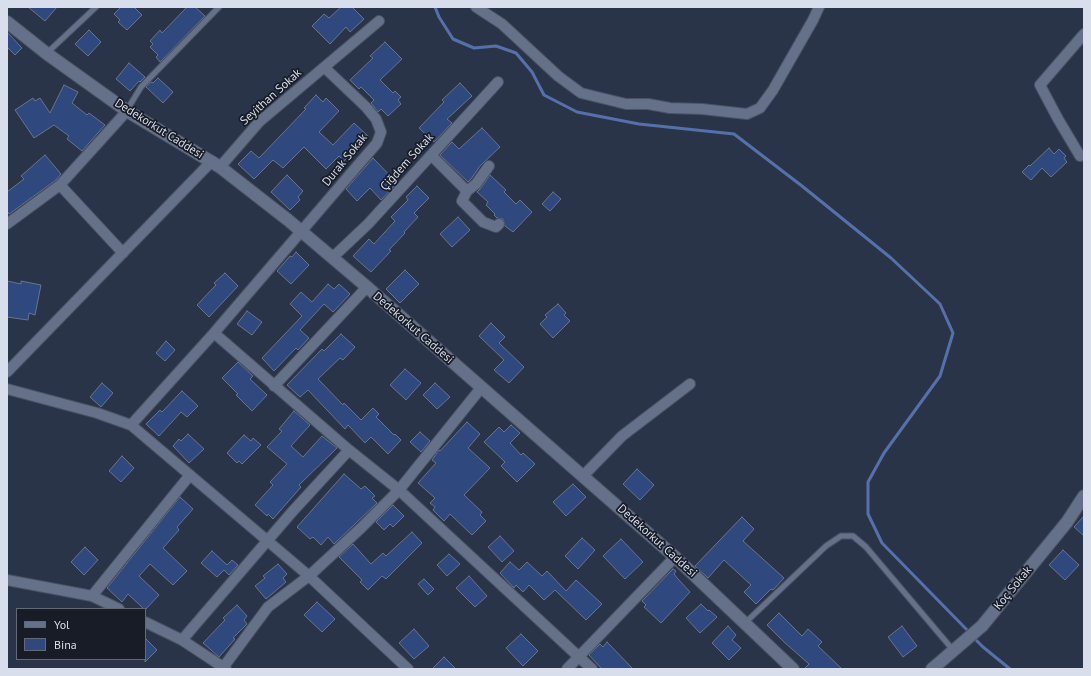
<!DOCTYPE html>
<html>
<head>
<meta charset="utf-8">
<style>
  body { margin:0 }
  #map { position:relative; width:1091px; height:676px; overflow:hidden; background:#2a3449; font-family:"PT Sans",sans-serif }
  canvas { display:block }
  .frame { position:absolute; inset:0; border:8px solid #d8deec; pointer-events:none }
  .legend { position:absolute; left:16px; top:608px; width:130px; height:52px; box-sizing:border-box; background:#171c26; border:1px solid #646a75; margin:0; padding:5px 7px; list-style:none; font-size:12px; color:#d8deec }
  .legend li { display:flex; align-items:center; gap:8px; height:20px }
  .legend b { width:20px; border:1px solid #646a75 }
</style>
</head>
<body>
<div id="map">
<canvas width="1091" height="676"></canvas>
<div class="frame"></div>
<ul class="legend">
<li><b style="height:5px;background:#657188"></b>Yol</li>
<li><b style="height:11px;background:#2f487e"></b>Bina</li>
</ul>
</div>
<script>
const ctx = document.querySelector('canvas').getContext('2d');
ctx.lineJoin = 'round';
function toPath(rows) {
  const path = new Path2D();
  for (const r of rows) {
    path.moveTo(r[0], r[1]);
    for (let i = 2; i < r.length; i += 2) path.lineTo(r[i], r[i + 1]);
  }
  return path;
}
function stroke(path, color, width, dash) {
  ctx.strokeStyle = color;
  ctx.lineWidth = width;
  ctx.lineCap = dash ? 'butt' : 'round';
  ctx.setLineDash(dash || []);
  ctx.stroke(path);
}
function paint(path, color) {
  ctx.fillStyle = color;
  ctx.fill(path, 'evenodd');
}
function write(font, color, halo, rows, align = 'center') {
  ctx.font = font + ' "PT Sans",sans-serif';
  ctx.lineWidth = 3.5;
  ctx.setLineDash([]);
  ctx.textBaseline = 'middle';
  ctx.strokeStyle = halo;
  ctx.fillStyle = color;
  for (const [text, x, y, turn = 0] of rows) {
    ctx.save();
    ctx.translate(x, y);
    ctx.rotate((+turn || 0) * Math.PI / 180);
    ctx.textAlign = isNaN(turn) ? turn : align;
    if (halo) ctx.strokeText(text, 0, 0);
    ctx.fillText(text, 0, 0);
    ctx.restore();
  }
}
stroke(toPath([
  [435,7,439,17,453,39,474,48,496,46,516,53,532,72,544,95,577,112,639,124,734,134,802,186,891,258,940,304,953,333,940,376,884,453,868,482,868,514,882,543,970,633],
  [973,637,983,647,1010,669]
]), '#5571ab', 3);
const building = toPath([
  [28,7,57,7,45,21,28,7],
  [121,7,134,7,142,15,127,30,118,22,120,20,114,14,121,7],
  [187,7,195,7,205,16,160,62,156,57,158,55,150,47,153,44,150,41,160,30,162,33,187,7],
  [341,7,352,7,364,19,350,32,346,27,330,44,312,26,324,14,329,18,341,7],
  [89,30,101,42,88,56,75,44,89,30],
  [7,32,22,48,15,55,7,47,7,32],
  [385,42,402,59,380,80,393,93,395,91,401,97,398,100,401,104,388,116,381,109,378,112,371,103,374,100,361,87,359,89,350,80,373,58,370,56,385,42],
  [129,63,145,77,140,82,139,81,130,91,116,79,129,63],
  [158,78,173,92,163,103,146,87,151,82,153,83,158,78],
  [460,83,472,96,447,119,452,123,434,142,419,128,444,102,442,100,460,83],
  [64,85,78,92,72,103,87,115,89,113,105,125,82,151,67,139,69,136,54,125,34,138,15,110,33,98,35,101,40,98,50,113,64,85],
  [316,95,323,102,326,98,339,111,319,132,333,145,354,123,369,137,353,153,352,152,344,161,339,156,326,169,304,147,283,168,273,160,254,179,238,164,251,151,259,158,306,109,304,108,316,95],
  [482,128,500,147,480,166,471,179,468,182,440,155,452,142,459,149,482,128],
  [1049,148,1054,154,1059,149,1066,156,1064,158,1067,162,1051,177,1042,168,1031,180,1022,172,1029,165,1030,166,1049,148],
  [45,155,61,174,56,180,9,214,7,211,7,192,24,179,21,176,45,155],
  [373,158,397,183,381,200,370,188,357,201,346,189,373,158],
  [287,175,303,191,298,197,300,200,290,210,271,192,287,175],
  [490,175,506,190,504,192,516,204,520,200,532,212,513,232,505,226,503,219,497,218,494,215,495,214,486,205,488,202,477,192,481,188,490,175],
  [417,186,429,198,414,213,418,217,404,232,405,233,389,250,391,251,371,272,353,256,369,239,374,244,395,221,391,217,408,200,406,197,417,186],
  [553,192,561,199,550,211,542,204,553,192],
  [458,217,470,230,452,247,440,234,458,217],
  [296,252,309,265,291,284,277,271,290,256,292,257,296,252],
  [405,270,419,284,400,303,386,289,405,270],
  [225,273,238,286,209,317,197,305,216,285,214,283,225,273],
  [7,281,21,284,21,281,41,285,35,315,29,313,28,320,7,317,7,281],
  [328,284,334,289,339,284,350,294,333,312,324,304,300,330,309,338,298,350,296,348,274,371,262,358,302,316,290,304,301,292,312,302,328,284],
  [558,304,566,313,564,315,570,321,553,338,540,324,547,317,545,315,558,304],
  [247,311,262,322,252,335,237,324,247,311],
  [491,323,505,337,499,343,524,367,509,383,494,370,504,360,479,336,491,323],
  [341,334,355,347,343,360,340,358,318,379,343,405,344,403,361,420,373,408,379,414,376,417,394,435,395,434,401,440,388,454,371,437,365,443,348,425,345,429,308,390,300,397,287,385,322,349,324,351,341,334],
  [166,341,175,350,165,361,156,353,166,341],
  [238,362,253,376,250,379,267,395,252,411,236,395,238,394,222,378,238,362],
  [405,369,421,383,406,400,390,385,405,369],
  [102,383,113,393,101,407,90,397,102,383],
  [435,383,450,397,437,409,423,395,435,383],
  [182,391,198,406,187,417,181,412,159,436,146,424,160,410,162,412,182,391],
  [294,411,310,425,291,446,303,457,322,436,337,448,299,485,301,487,273,519,268,514,267,516,255,505,273,485,270,482,287,464,267,447,282,431,279,429,294,411],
  [467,422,480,434,468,448,490,468,464,495,482,512,480,515,486,521,472,535,450,514,444,521,433,510,435,507,430,503,435,498,418,483,436,463,432,460,439,450,440,451,467,422],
  [511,425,520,433,510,443,521,455,523,453,535,464,517,482,501,466,505,462,484,442,499,427,504,432,511,425],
  [420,432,430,441,421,452,410,442,420,432],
  [188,434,204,449,189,463,173,446,179,439,181,441,188,434],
  [244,435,251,441,253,438,261,445,242,464,239,461,237,463,227,453,244,435],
  [122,456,134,468,121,482,109,471,122,456],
  [637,469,654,485,640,500,623,484,637,469],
  [344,474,361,489,365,486,375,496,372,498,377,503,334,544,328,537,321,545,313,537,310,539,297,527,344,474],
  [573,484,586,497,566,516,553,502,573,484],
  [180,497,193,509,177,527,179,530,163,548,187,571,173,585,150,564,139,576,159,595,145,610,128,594,122,602,107,588,180,497],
  [393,505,404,516,393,527,390,524,384,530,376,522,393,505],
  [1084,516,1084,536,1074,527,1084,516],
  [742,517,754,529,743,541,784,578,773,590,771,589,756,604,744,592,751,585,724,560,708,578,695,566,742,517],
  [412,532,422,543,386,579,382,576,368,590,360,582,362,580,339,557,353,544,371,564,383,553,386,556,412,532],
  [500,536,514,551,502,562,488,547,500,536],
  [582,538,595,550,578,569,565,556,582,538],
  [621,539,643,562,625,579,603,556,621,539],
  [85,547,98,560,84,575,71,562,85,547],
  [1063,550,1079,565,1065,580,1049,565,1063,550],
  [212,551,227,565,232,560,238,565,229,575,224,570,217,577,201,563,212,551],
  [449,554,460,564,447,576,437,565,449,554],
  [510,562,519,570,527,562,542,576,547,571,566,591,576,580,602,604,586,620,555,590,544,600,529,585,523,592,516,585,514,588,500,573,510,562],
  [278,564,287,574,283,578,286,582,266,599,255,586,265,578,263,576,278,564],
  [673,569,676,571,674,574,678,579,690,592,661,623,644,607,646,605,642,601,673,569],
  [469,576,487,596,475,607,456,588,469,576],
  [424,579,434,589,428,595,418,584,424,579],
  [317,602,335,619,322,632,304,615,317,602],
  [701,604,708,611,709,610,717,617,700,633,686,618,701,604],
  [237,605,247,616,244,620,247,624,233,638,235,639,219,657,203,643,225,620,223,618,237,605],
  [779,613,802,636,808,629,822,642,818,646,842,669,804,669,809,664,784,642,767,625,779,613],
  [728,626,736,635,732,640,741,648,729,660,712,643,728,626],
  [902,626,917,646,903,657,888,637,902,626],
  [414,629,429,646,414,659,399,643,414,629],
  [521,634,538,651,523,666,506,648,521,634],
  [145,638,157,650,145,662,145,638],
  [607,642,633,669,602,669,589,655,600,644,603,647,607,642],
  [444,657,456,669,432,669,444,657]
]);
paint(building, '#2f487e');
stroke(building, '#68748b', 1);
const service = toPath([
  [47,53,96,7],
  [127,110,141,87,219,7],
  [745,623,826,546,841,536,853,536,866,547,953,650]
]);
const minor = toPath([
  [476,7,502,24,558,76,581,93,626,104,648,104,670,108,702,109,747,114,760,108,773,90,813,20,819,7],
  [431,155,467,191,462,201,483,222,496,227,499,224],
  [1080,156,1058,119,1040,85,1084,34],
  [220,167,259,122,379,21],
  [60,185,123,253],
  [467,191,476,184,489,166],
  [7,224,60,185,127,111],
  [332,258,368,224,498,82],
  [214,333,349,450,399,490,592,669],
  [7,372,212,161],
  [274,386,367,287],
  [7,389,97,413,131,425,309,576,408,669],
  [131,425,214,333,377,143,381,132,376,119,366,107,325,68],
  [584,475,622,436,690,384],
  [7,580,92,596,119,609],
  [92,596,190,475],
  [145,622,182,640,226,669],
  [182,640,292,512,349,450],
  [222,669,268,607,309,576,361,528,399,490,481,388],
  [567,669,675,557]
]);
const tertiary = toPath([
  [7,22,46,53,127,111,220,167,288,220,367,287,675,557,793,669],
  [932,669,982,626,1067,522,1084,496]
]);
stroke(service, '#4a5264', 7);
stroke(minor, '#4a5264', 12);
stroke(tertiary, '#4a5264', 14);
stroke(service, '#657188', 5);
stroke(minor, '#657188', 10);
stroke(tertiary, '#657188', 12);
write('12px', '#d8deec', '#171c26', [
  ["Seyithan Sokak",271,97,-42],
  ["Dedekorkut Caddesi",159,129,32],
  ["Durak Sokak",345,160,-51],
  ["Çiğdem Sokak",407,162,-48],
  ["Dedekorkut Caddesi",413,328,41],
  ["Dedekorkut Caddesi",657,541,42],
  ["Koç Sokak",1013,588,-51]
]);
</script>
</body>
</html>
